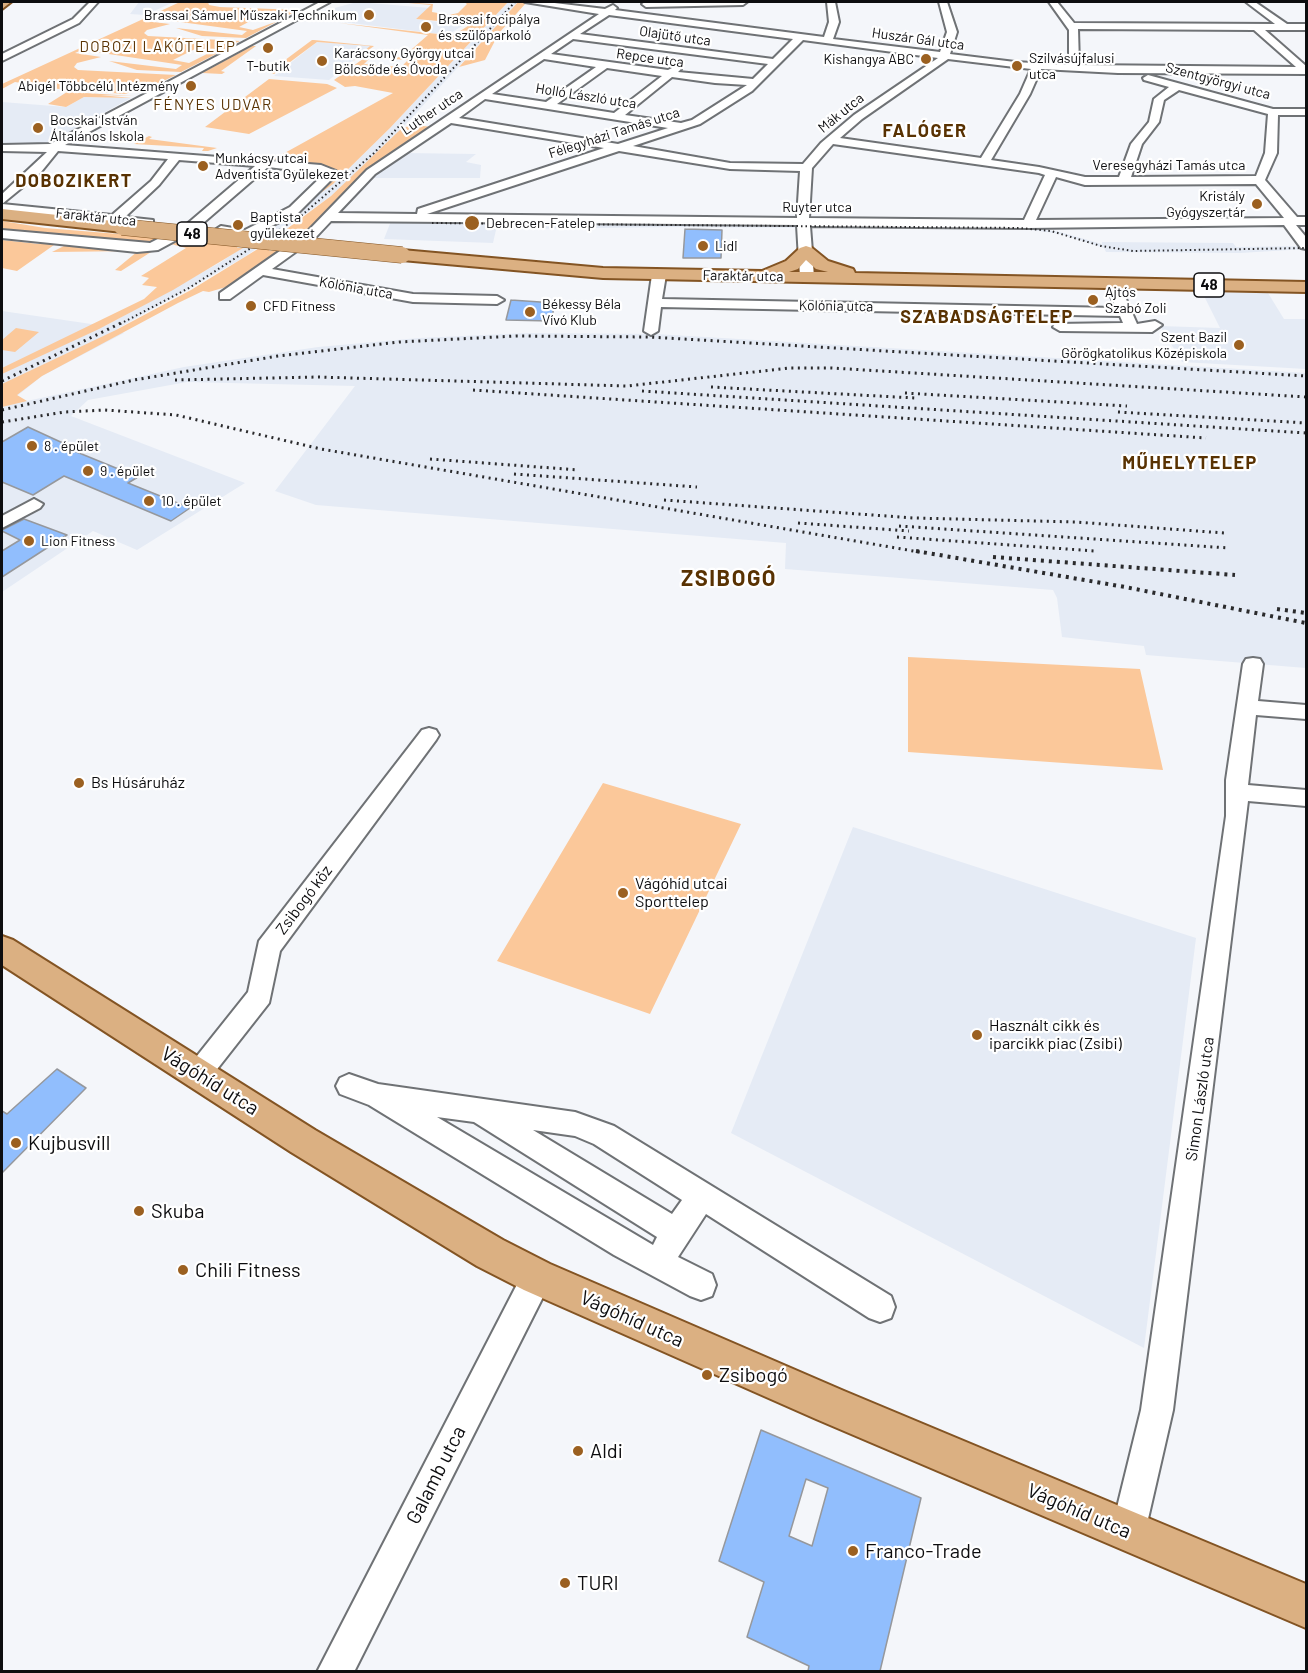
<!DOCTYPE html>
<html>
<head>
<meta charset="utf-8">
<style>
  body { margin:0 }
  #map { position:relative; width:1308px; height:1673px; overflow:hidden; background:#f4f6fa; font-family:Barlow,sans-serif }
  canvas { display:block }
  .frame { position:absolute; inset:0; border:3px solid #0d0d0f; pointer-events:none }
</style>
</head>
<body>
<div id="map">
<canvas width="1308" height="1673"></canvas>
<div class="frame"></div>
</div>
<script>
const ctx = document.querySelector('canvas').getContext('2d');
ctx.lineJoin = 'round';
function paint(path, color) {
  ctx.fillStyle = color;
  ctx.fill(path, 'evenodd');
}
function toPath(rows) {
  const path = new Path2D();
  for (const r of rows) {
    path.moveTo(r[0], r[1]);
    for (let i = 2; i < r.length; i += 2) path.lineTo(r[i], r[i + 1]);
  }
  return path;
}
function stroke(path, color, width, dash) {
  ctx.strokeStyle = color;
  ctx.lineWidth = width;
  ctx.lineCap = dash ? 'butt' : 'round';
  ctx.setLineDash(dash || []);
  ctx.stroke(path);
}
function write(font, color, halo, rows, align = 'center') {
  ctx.font = font + ' Barlow,sans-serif';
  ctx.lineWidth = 4.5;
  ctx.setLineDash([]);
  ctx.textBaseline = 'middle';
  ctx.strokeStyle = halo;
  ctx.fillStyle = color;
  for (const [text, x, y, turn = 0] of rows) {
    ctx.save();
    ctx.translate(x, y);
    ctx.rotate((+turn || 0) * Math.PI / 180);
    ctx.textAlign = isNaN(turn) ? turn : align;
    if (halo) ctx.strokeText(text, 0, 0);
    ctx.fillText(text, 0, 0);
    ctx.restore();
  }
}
paint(toPath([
  [139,2,174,2,145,15,130,14],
  [357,2,430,8,416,19,464,25,447,35,311,18,327,10],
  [508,2,518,2,383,149,331,196,243,258,117,329,124,333,42,376,17,396,27,401,184,367,318,347,419,338,528,333,655,334,1306,373,1306,668,1146,655,1144,646,1062,637,1057,598,1053,590,785,569,786,543,316,505,275,491,355,386,187,382,88,400,71,416,245,483,137,550,93,531,2,592,2,311,105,326,221,262,333,184,390,128],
  [317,42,371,46,329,80,274,76],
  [84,97,131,98,46,144,2,143,2,102,66,107],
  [404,153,476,154,466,162,481,165,480,178,372,178],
  [391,221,1022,227,1060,232,1102,244,1102,242,1233,243,1236,247,1306,246,1306,249,1240,253,1106,252,1104,248,1061,234,1024,229,673,227,520,229,496,230,493,243,384,239],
  [1202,292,1268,293,1284,319,1306,319,1306,369,1182,362,1160,326,1220,328],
  [853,827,1196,938,1144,1348,731,1133]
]), '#e5ebf5');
paint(toPath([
  [180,2,208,2,209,5,220,7,299,10,280,19,258,17,239,27,253,30,278,21,246,38,202,36,176,28,242,35,247,31,151,18,145,21,170,24,147,30,144,33,148,36,240,41,221,51,197,48,173,60,189,63,211,52,218,53,181,72,137,70,109,61,176,69,182,65,82,50,75,53,101,57,77,63,74,67,78,70,176,75,155,85,145,84,126,94,65,90,15,82,2,89,2,84],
  [397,2,433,4,432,12,449,15,458,13,467,4,464,2,508,2,390,128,333,184,263,235,256,235,337,171,326,167,266,160,272,160,393,93,355,86,345,87,334,80,371,53,398,55,389,58,371,57,364,64,401,67,408,60,393,59,405,55,428,35,339,23,447,35,454,35,471,24,416,19,431,5],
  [518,2,526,3,499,33,485,60,459,67],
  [312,40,314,40,374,46,352,62,370,46,317,42,274,74,269,72],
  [252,46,256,46,221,71,225,72,222,74,202,73],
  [269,79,327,84,337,88,249,134,205,127],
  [67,92,69,92,134,96,100,95,132,98,84,97,66,107,48,104],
  [411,125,434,127,389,157,302,239,288,238,290,235,285,234,276,237,331,196,401,129],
  [149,136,152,137,149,139,217,148,208,151,202,151,204,148,134,144],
  [2,221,45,228,168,238,141,246,2,233],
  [175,239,239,245,237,248,241,248,248,245,173,290,99,329,2,374,2,368,144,299,157,287,142,285,149,278,141,276,186,248,167,243],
  [2,240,39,244,44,240,54,242,54,245,17,271,2,268],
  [68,244,159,247,121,271,115,270,138,251,52,252],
  [261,247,271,248,269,251,286,249,233,285,209,292,203,291,178,303,42,376,17,395,27,401,2,407,2,384,116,330,191,290],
  [16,328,39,332,15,352,2,350,2,340],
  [908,657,1140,669,1163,770,908,752],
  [603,783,741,824,650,1014,497,961]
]), '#fbc89a');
const building = toPath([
  [685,229,722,230,721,258,683,258,685,229],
  [511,300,555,303,551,321,506,320,511,300],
  [28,427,65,444,62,446,138,477,128,483,190,508,171,521,64,476,33,495,2,482,2,442,28,427],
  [24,519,67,535,2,577,2,551,20,540,2,531,2,530,24,519],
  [57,1069,86,1088,2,1173,2,1111,7,1114,57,1069],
  [761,1430,921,1498,880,1671,808,1671,809,1666,747,1637,764,1582,719,1561,761,1430],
  [806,1479,828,1488,812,1546,789,1536,806,1479]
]);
paint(building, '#91befd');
stroke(building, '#96989c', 1.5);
const minor = toPath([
  [90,2,98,2,79,23,2,61,2,54,73,19,90,2],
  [320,2,330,2,65,145,321,165,336,171,336,175,298,213,247,238,221,234,215,230,221,226,245,230,290,207,324,174,268,167,195,230,158,250,137,252,2,238,2,230,150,243,187,224,255,166,179,160,159,185,125,217,153,220,153,226,149,227,2,212,2,204,112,215,151,181,168,159,58,151,41,172,2,204,2,194,47,152,2,151,2,145,50,144,320,2],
  [525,2,546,2,605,9,613,5,617,8,615,10,824,37,829,22,827,2,835,2,839,22,833,39,940,52,947,32,939,2,947,2,957,32,950,54,1015,62,1069,65,1069,30,1049,2,1057,2,1074,23,1275,24,1246,2,1255,2,1287,24,1306,24,1306,30,1265,30,1306,66,1306,74,1118,73,1041,69,1030,94,991,160,1039,167,1085,177,1119,177,1131,144,1149,122,1154,99,1169,87,1144,80,1143,78,1148,75,1273,109,1306,109,1306,115,1278,115,1277,153,1265,180,1297,217,1306,217,1306,225,1296,225,1306,237,1306,249,1301,248,1284,225,1028,228,810,226,814,277,807,281,800,277,797,225,331,221,315,238,272,269,413,294,497,296,504,300,497,304,413,302,263,275,230,299,220,299,220,293,307,232,367,170,599,14,525,2],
  [609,15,793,39,773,59,580,34,609,15],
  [1078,29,1254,30,1296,67,1079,65,1078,29],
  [573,39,768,64,753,79,678,72,681,69,676,66,668,70,551,54,573,39],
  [803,40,938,58,854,115,821,143,803,164,730,163,633,146,700,124,752,91,803,40],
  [544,59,596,67,546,102,492,94,544,59],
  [948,59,1031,69,1020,94,981,158,840,138,862,119,948,59],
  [607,68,662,76,614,113,557,104,607,68],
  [672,77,715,83,747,85,692,120,681,123,625,115,672,77],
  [1179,90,1268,114,1265,153,1256,176,1131,177,1142,144,1159,122,1164,100,1179,90],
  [485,99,548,109,668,128,618,144,459,118,485,99],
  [451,123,604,148,418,209,417,214,338,213,375,174,451,123],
  [833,144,1039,173,1045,175,1024,220,809,218,812,168,833,144],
  [619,151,730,169,800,171,797,218,427,214,619,151],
  [1056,177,1085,185,1256,184,1284,218,1036,220,1056,177],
  [645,2,747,2,743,5,646,7,642,4,645,2],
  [659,271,666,275,662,299,1116,308,1105,283,1112,279,1119,283,1137,324,1155,321,1162,325,1152,332,1060,331,1053,327,1055,324,1123,323,1120,316,661,307,658,331,651,335,644,331,652,275,659,271],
  [34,499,43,504,40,508,2,528,2,516,34,499],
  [1253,658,1260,659,1263,664,1258,701,1306,705,1306,719,1256,715,1248,785,1306,790,1306,806,1248,801,1173,1410,1145,1532,1140,1544,1128,1549,1116,1544,1111,1532,1141,1410,1226,816,1226,780,1243,664,1246,659,1253,658],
  [429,728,436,730,439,735,436,740,280,951,269,1003,207,1082,198,1086,189,1082,185,1074,189,1066,248,992,259,941,422,730,429,728],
  [349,1074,378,1084,575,1112,614,1126,891,1296,895,1307,891,1318,880,1322,869,1318,706,1214,678,1257,712,1274,716,1285,712,1296,701,1300,690,1296,614,1255,369,1105,340,1094,336,1086,340,1078,349,1074],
  [437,1117,474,1122,657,1237,653,1245,437,1117],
  [533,1130,575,1136,594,1144,682,1200,672,1214,533,1130],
  [537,1262,548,1267,552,1277,548,1287,354,1672,317,1672,526,1267,537,1262]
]);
const major = toPath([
  [2,2,11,2,2,9,2,2],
  [2,209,122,222,130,227,122,232,2,219,2,209],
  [806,246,812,248,828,261,853,269,855,273,1306,282,1306,292,603,278,402,260,394,255,402,250,603,268,762,271,786,261,800,248,806,246],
  [806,260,816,269,828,272,789,272,798,269,806,260],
  [2,936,13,940,315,1130,503,1240,550,1264,844,1391,1306,1584,1306,1628,816,1419,524,1290,477,1266,291,1152,2,965,2,936]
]);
stroke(minor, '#6f7275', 4);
stroke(major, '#835423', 4);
paint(minor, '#fff');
paint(major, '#dbb082');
stroke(toPath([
  [432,223,1020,228,1051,231,1101,246,1133,251,1306,248],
  [120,324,189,288,302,215,374,153,515,2]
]), '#2a2a2c', 2, [1.5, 3]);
stroke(toPath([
  [175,380,318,377,627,386,790,368,832,368,1306,397],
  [2,381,123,322],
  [711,387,915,398],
  [473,390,1206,438],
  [642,391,1306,433],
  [905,393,1127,406],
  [2,410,134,380,278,356,399,342,516,336,650,337,1306,376],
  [1118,412,1306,423],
  [2,422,65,412,105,410,176,415,321,449,925,553],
  [430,459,579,470],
  [514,474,697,487],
  [664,500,914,518,1076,522,1224,533],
  [798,523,909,531],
  [899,526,1229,548],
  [897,537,1095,551]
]), '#2a2a2c', 3, [2, 4.5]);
stroke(toPath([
  [916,551,1125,587,1306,623],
  [993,557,1235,575],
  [1277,609,1306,613]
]), '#2a2a2c', 4, [3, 5]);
const majorBridge = toPath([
  [122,227,402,255]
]);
stroke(majorBridge, '#835423', 17, []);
stroke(majorBridge, '#dbb082', 16);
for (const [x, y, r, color] of [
  [369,15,6,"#9b6020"],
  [426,27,6,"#9b6020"],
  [268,48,6,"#9b6020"],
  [926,59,6,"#9b6020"],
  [322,61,6,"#9b6020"],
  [1017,66,6,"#9b6020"],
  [191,86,6,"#9b6020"],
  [38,128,6,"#9b6020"],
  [203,166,6,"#9b6020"],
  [1257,204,6,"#9b6020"],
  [472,223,8,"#9b6020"],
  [238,225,6,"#9b6020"],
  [703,246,6,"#9b6020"],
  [1093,300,6,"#9b6020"],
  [251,306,6,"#9b6020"],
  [530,312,6,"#9b6020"],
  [1239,345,6,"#9b6020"],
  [32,446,6,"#9b6020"],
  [88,471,6,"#9b6020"],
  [149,501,6,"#9b6020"],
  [29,541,6,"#9b6020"],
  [79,783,6,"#9b6020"],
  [623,893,6,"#9b6020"],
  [977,1035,6,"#9b6020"],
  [16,1143,6,"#9b6020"],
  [139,1211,6,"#9b6020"],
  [183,1270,6,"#9b6020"],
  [707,1375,6,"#9b6020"],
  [578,1451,6,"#9b6020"],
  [853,1551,6,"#9b6020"],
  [565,1583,6,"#9b6020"]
]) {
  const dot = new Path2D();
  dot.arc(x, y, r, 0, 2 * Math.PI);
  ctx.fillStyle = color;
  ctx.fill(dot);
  stroke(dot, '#fff', 2);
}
write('14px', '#0d0d0f', '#fff', [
  ["Brassai Sámuel Műszaki Technikum",357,15,"right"],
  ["Brassai focipálya",438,19],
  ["és szülőparkoló",438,35],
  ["Karácsony György utcai",334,53],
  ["Bölcsőde és Óvoda",334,69],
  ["Szilvásújfalusi",1029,58],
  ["utca",1029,74],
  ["Kishangya ABC",914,59,"right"],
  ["T-butik",268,66,"center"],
  ["Abigél Többcélú Intézmény",179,86,"right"],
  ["Bocskai István",50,120],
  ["Általános Iskola",50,136],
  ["Munkácsy utcai",215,158],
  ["Adventista Gyülekezet",215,174],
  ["Kristály",1245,196,"right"],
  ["Gyógyszertár",1245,212,"right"],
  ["Baptista",250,217],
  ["gyülekezet",250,233],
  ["Debrecen-Fatelep",486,223],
  ["Lidl",715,246],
  ["Ajtós",1105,292],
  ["Szabó Zoli",1105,308],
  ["Békessy Béla",542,304],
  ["Vívó Klub",542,320],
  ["CFD Fitness",263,306],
  ["Szent Bazil",1227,337,"right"],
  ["Görögkatolikus Középiskola",1227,353,"right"],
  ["8 . épület",44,446],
  ["9 . épület",100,471],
  ["10 . épület",161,501],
  ["Lion Fitness",41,541]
], 'left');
write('14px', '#0d0d0f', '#fff', [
  ["Olajütő utca",675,36,8],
  ["Huszár Gál utca",918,39,8],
  ["Repce utca",650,58,8],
  ["Szentgyörgyi utca",1218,81,15],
  ["Holló László utca",586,96,9],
  ["Luther utca",432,112,-34],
  ["Mák utca",841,113,-39],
  ["Félegyházi Tamás utca",614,133,-18],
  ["Veresegyházi Tamás utca",1169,165],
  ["Ruyter utca",817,207],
  ["Faraktár utca",96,217,6],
  ["Faraktár utca",743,276,1],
  ["Kolónia utca",356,288,10],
  ["Kolónia utca",836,306,1]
]);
ctx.letterSpacing = '1.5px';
write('15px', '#593202', '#fff', [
  ["DOBOZI LAKÓTELEP",158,47],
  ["FÉNYES UDVAR",213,105]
]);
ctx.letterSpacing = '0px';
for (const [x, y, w] of [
  [192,234,30],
  [1209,285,30]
]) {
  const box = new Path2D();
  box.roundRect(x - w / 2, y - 12, w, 24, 4.5);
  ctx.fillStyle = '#fff';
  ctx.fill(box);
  stroke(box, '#0d0d0f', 1.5);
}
write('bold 15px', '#0d0d0f', null, [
  ["48",192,234],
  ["48",1209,285]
]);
write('16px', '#0d0d0f', '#fff', [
  ["Bs Húsáruház",91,783],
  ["Vágóhíd utcai",635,884],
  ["Sporttelep",635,902],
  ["Használt cikk és",989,1026],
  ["iparcikk piac (Zsibi)",989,1044]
], 'left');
write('16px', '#0d0d0f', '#fff', [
  ["Zsibogó köz",304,900,-53],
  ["Simon László utca",1200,1099,-82]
]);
ctx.letterSpacing = '1.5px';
write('bold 18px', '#593202', '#fff', [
  ["FALÓGER",925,131],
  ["DOBOZIKERT",74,181],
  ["SZABADSÁGTELEP",987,317],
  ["MŰHELYTELEP",1190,463]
]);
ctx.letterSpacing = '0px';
write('20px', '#0d0d0f', '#fff', [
  ["Vágóhíd utca",210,1081,32],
  ["Vágóhíd utca",632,1319,24],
  ["Galamb utca",436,1475,-63],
  ["Vágóhíd utca",1079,1511,23]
]);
write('20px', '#0d0d0f', '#fff', [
  ["Kujbusvill",28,1143],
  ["Skuba",151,1211],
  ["Chili Fitness",195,1270],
  ["Zsibogó",719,1375],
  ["Aldi",590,1451],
  ["Franco-Trade",865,1551],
  ["TURI",577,1583]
], 'left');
ctx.letterSpacing = '1.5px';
write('bold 22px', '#593202', '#fff', [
  ["ZSIBOGÓ",729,579]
]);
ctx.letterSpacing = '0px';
</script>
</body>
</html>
